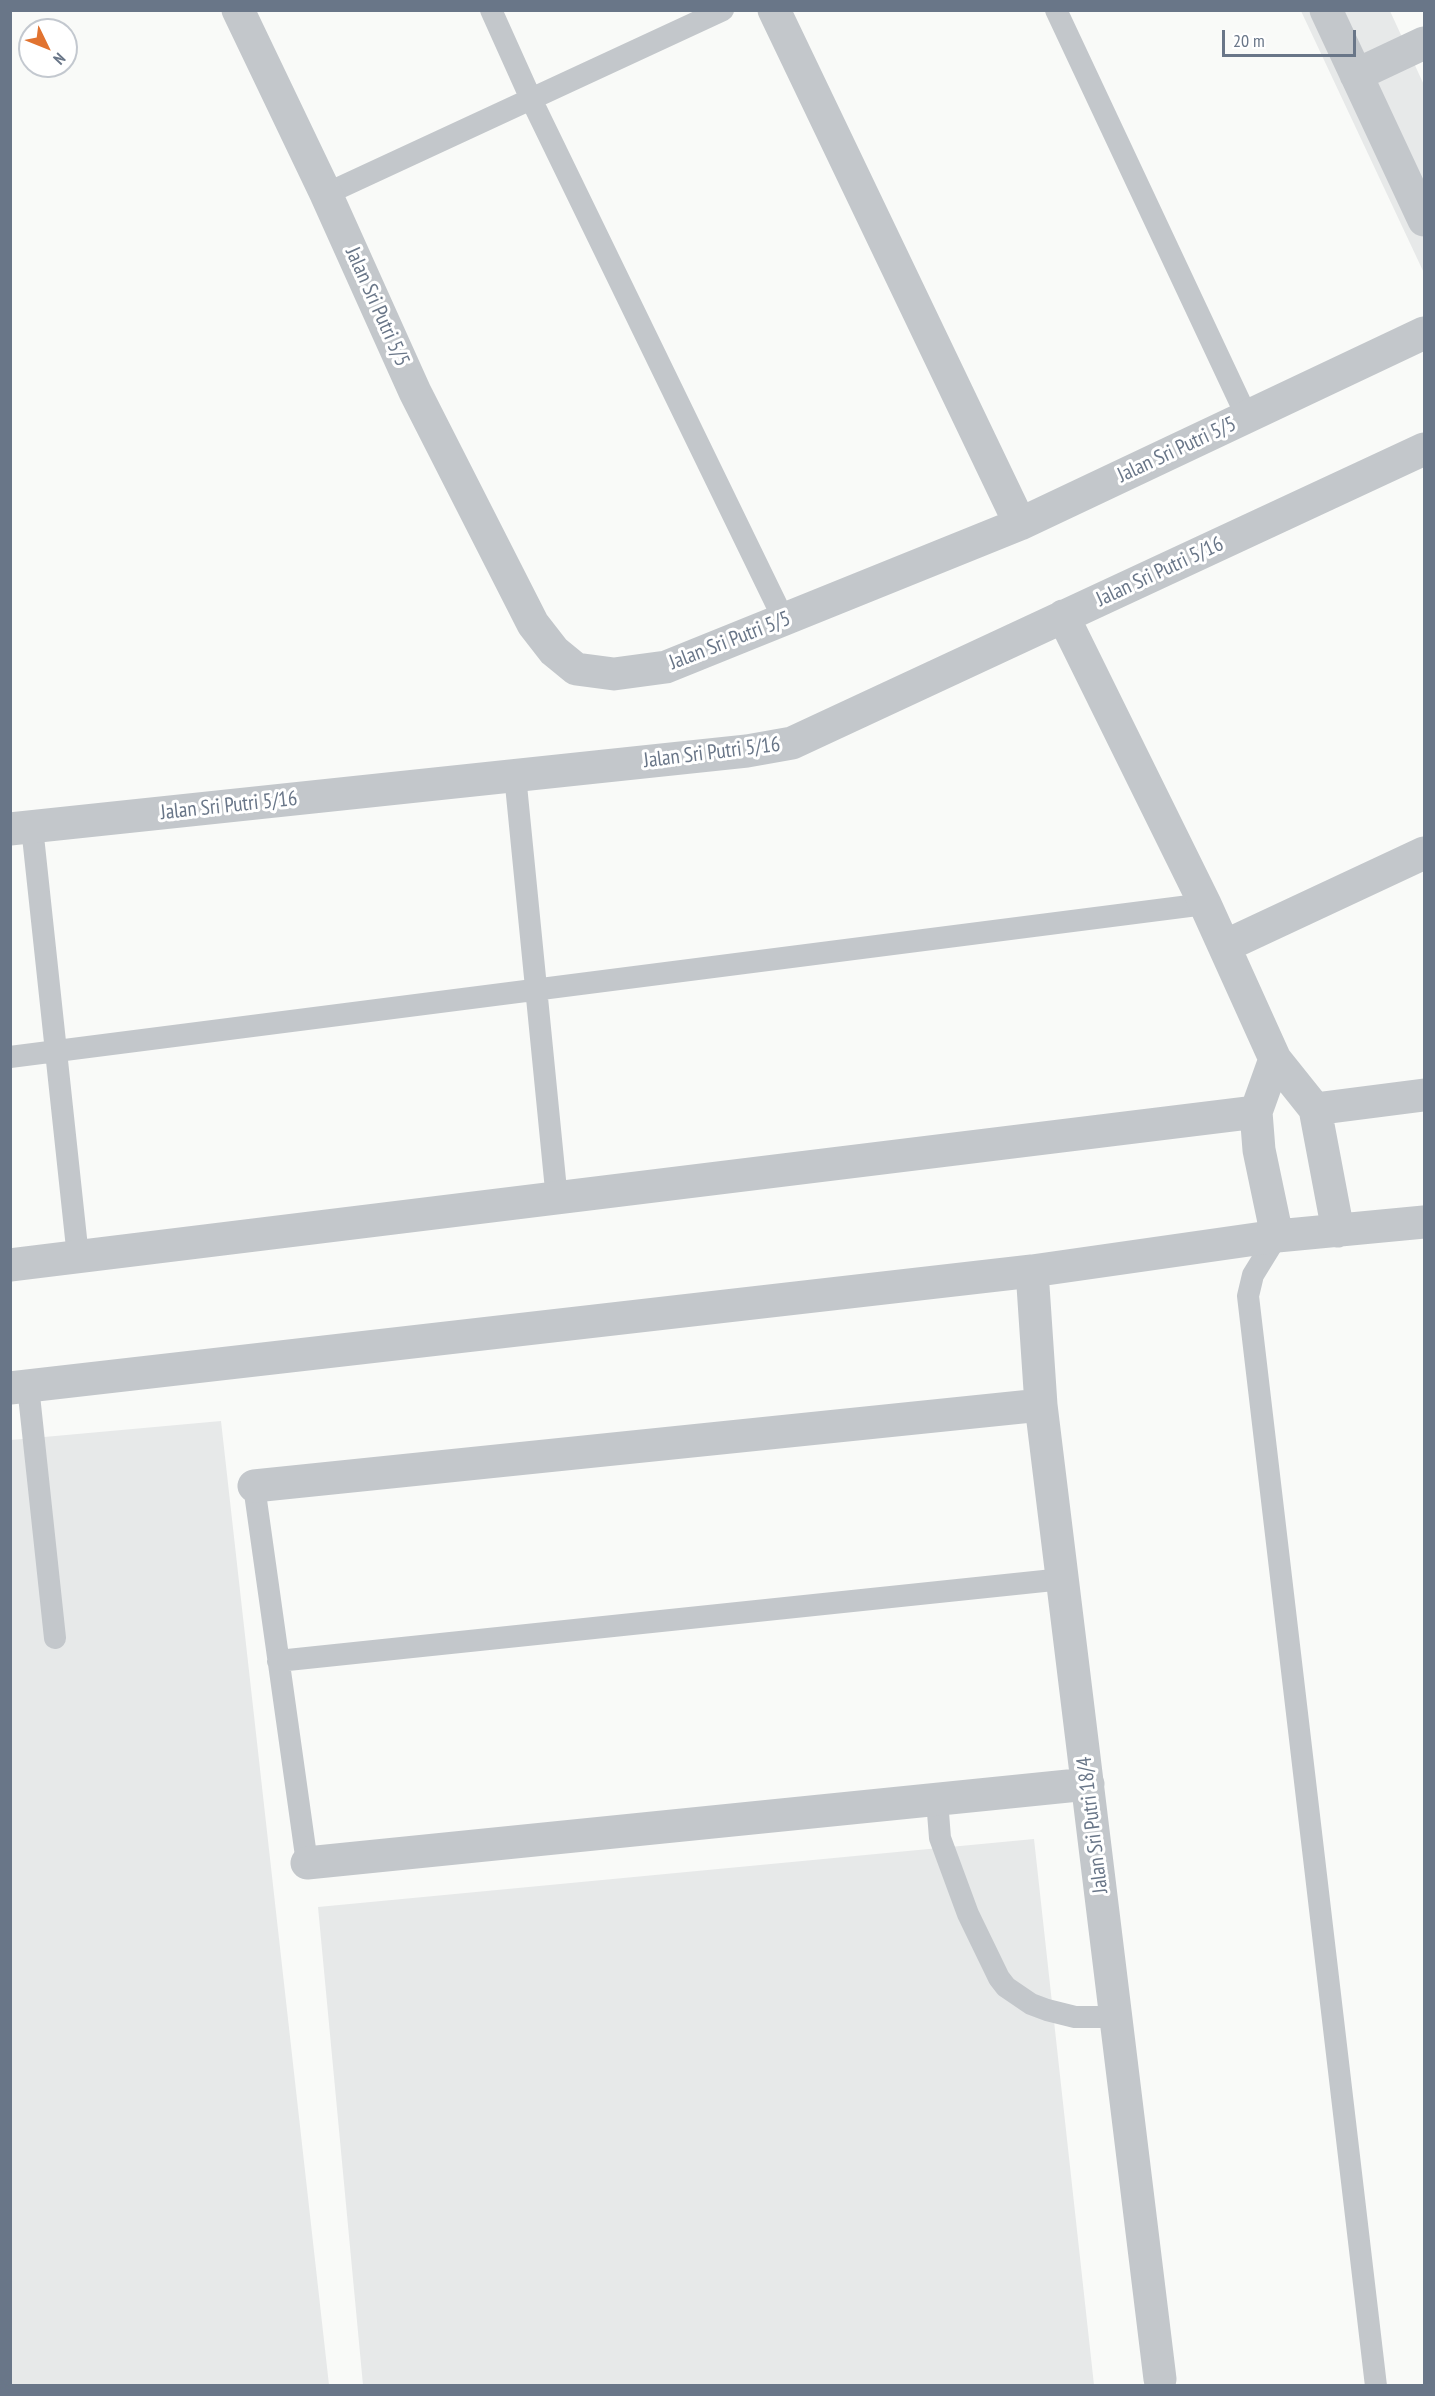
<!DOCTYPE html>
<html>
<head>
<meta charset="utf-8">
<style>
  body { margin:0 }
  #map { position:relative; width:1435px; height:2396px; overflow:hidden; background:#f9faf8; font-family:"PT Sans Narrow",sans-serif }
  canvas { display:block }
  .frame { position:absolute; inset:0; border:12px solid #697688; pointer-events:none }
  .north { position:absolute; left:18px; top:18px; width:60px; height:60px; box-sizing:border-box; background:#fff; border:2px solid #c3c8cf; border-radius:50%; rotate:133deg; font-size:16px; font-weight:700; line-height:24px; text-align:center; color:#697688 }
  .north::after { content:''; display:block; margin:auto; width:21px; height:27px; background:#e17330; clip-path:polygon(50% 0,100% 100%,50% 72%,0 100%) }
  .scale { position:absolute; left:1222px; top:30px; width:134px; height:27px; box-sizing:border-box; border:3px solid #697688; border-top:0; padding-left:8px; font-size:18px; line-height:21px; white-space:nowrap; color:#697688; -webkit-text-stroke:4px #fff; paint-order:stroke }
</style>
</head>
<body>
<div id="map">
<canvas width="1435" height="2396"></canvas>
<div class="frame"></div>
<div class="north">N</div>
<div class="scale">20 m</div>
</div>
<script>
const ctx = document.querySelector('canvas').getContext('2d');
ctx.lineJoin = 'round';
function paint(path, color) {
  ctx.fillStyle = color;
  ctx.fill(path, 'evenodd');
}
function toPath(rows) {
  const path = new Path2D();
  for (const r of rows) {
    path.moveTo(r[0], r[1]);
    for (let i = 2; i < r.length; i += 2) path.lineTo(r[i], r[i + 1]);
  }
  return path;
}
function stroke(path, color, width, dash) {
  ctx.strokeStyle = color;
  ctx.lineWidth = width;
  ctx.lineCap = dash ? 'butt' : 'round';
  ctx.setLineDash(dash || []);
  ctx.stroke(path);
}
function write(font, color, halo, rows, align = 'center') {
  ctx.font = font + ' "PT Sans Narrow",sans-serif';
  ctx.lineWidth = 6;
  ctx.setLineDash([]);
  ctx.textBaseline = 'middle';
  ctx.strokeStyle = halo;
  ctx.fillStyle = color;
  for (const [text, x, y, turn = 0] of rows) {
    ctx.save();
    ctx.translate(x, y);
    ctx.rotate((+turn || 0) * Math.PI / 180);
    ctx.textAlign = isNaN(turn) ? turn : align;
    if (halo) ctx.strokeText(text, 0, 0);
    ctx.fillText(text, 0, 0);
    ctx.restore();
  }
}
paint(toPath([
  [1301,11,1390,11,1424,85,1424,273],
  [221,1421,329,2385,11,2386,11,1440],
  [1034,1839,1094,2385,363,2385,318,1907]
]), '#e7e9e9');
stroke(toPath([
  [491,10,531,99,784,620],
  [1056,10,1247,417],
  [326,194,723,10],
  [515,775,557,1200],
  [32,827,78,1257],
  [10,1057,1205,904],
  [1277,1236,1253,1275,1248,1296,1376,2386],
  [28,1386,55,1638],
  [254,1486,307,1863],
  [278,1661,1063,1579],
  [937,1800,940,1838,968,1914,999,1978,1006,1987,1031,2004,1047,2010,1075,2017,1116,2017]
]), '#c3c7cb', 22);
stroke(toPath([
  [238,10,326,194,415,392,533,624,554,651,576,669,614,674,666,667,1020,524,1424,333],
  [774,10,1020,524],
  [1326,10,1424,220],
  [1356,75,1424,43],
  [1063,616,1205,904,1275,1059,1315,1109,1338,1231],
  [10,829,747,751,792,743,1424,449],
  [1225,946,1424,853],
  [1275,1059,1256,1112,1259,1150,1277,1236],
  [1315,1109,1424,1095],
  [10,1265,1256,1112],
  [1032,1271,1041,1405,1160,2379],
  [10,1388,1032,1271,1277,1236,1424,1222],
  [254,1486,1041,1405],
  [307,1863,1088,1784]
]), '#c3c7cb', 33);
write('21px', '#697688', '#fff', [
  ["Jalan Sri Putri 5/5",377,307,66],
  ["Jalan Sri Putri 5/5",1177,450,-25],
  ["Jalan Sri Putri 5/16",1160,572,-25],
  ["Jalan Sri Putri 5/5",730,641,-21],
  ["Jalan Sri Putri 5/16",712,753,-7],
  ["Jalan Sri Putri 5/16",229,806,-6],
  ["Jalan Sri Putri 18/4",1093,1825,-97]
]);
</script>
</body>
</html>
